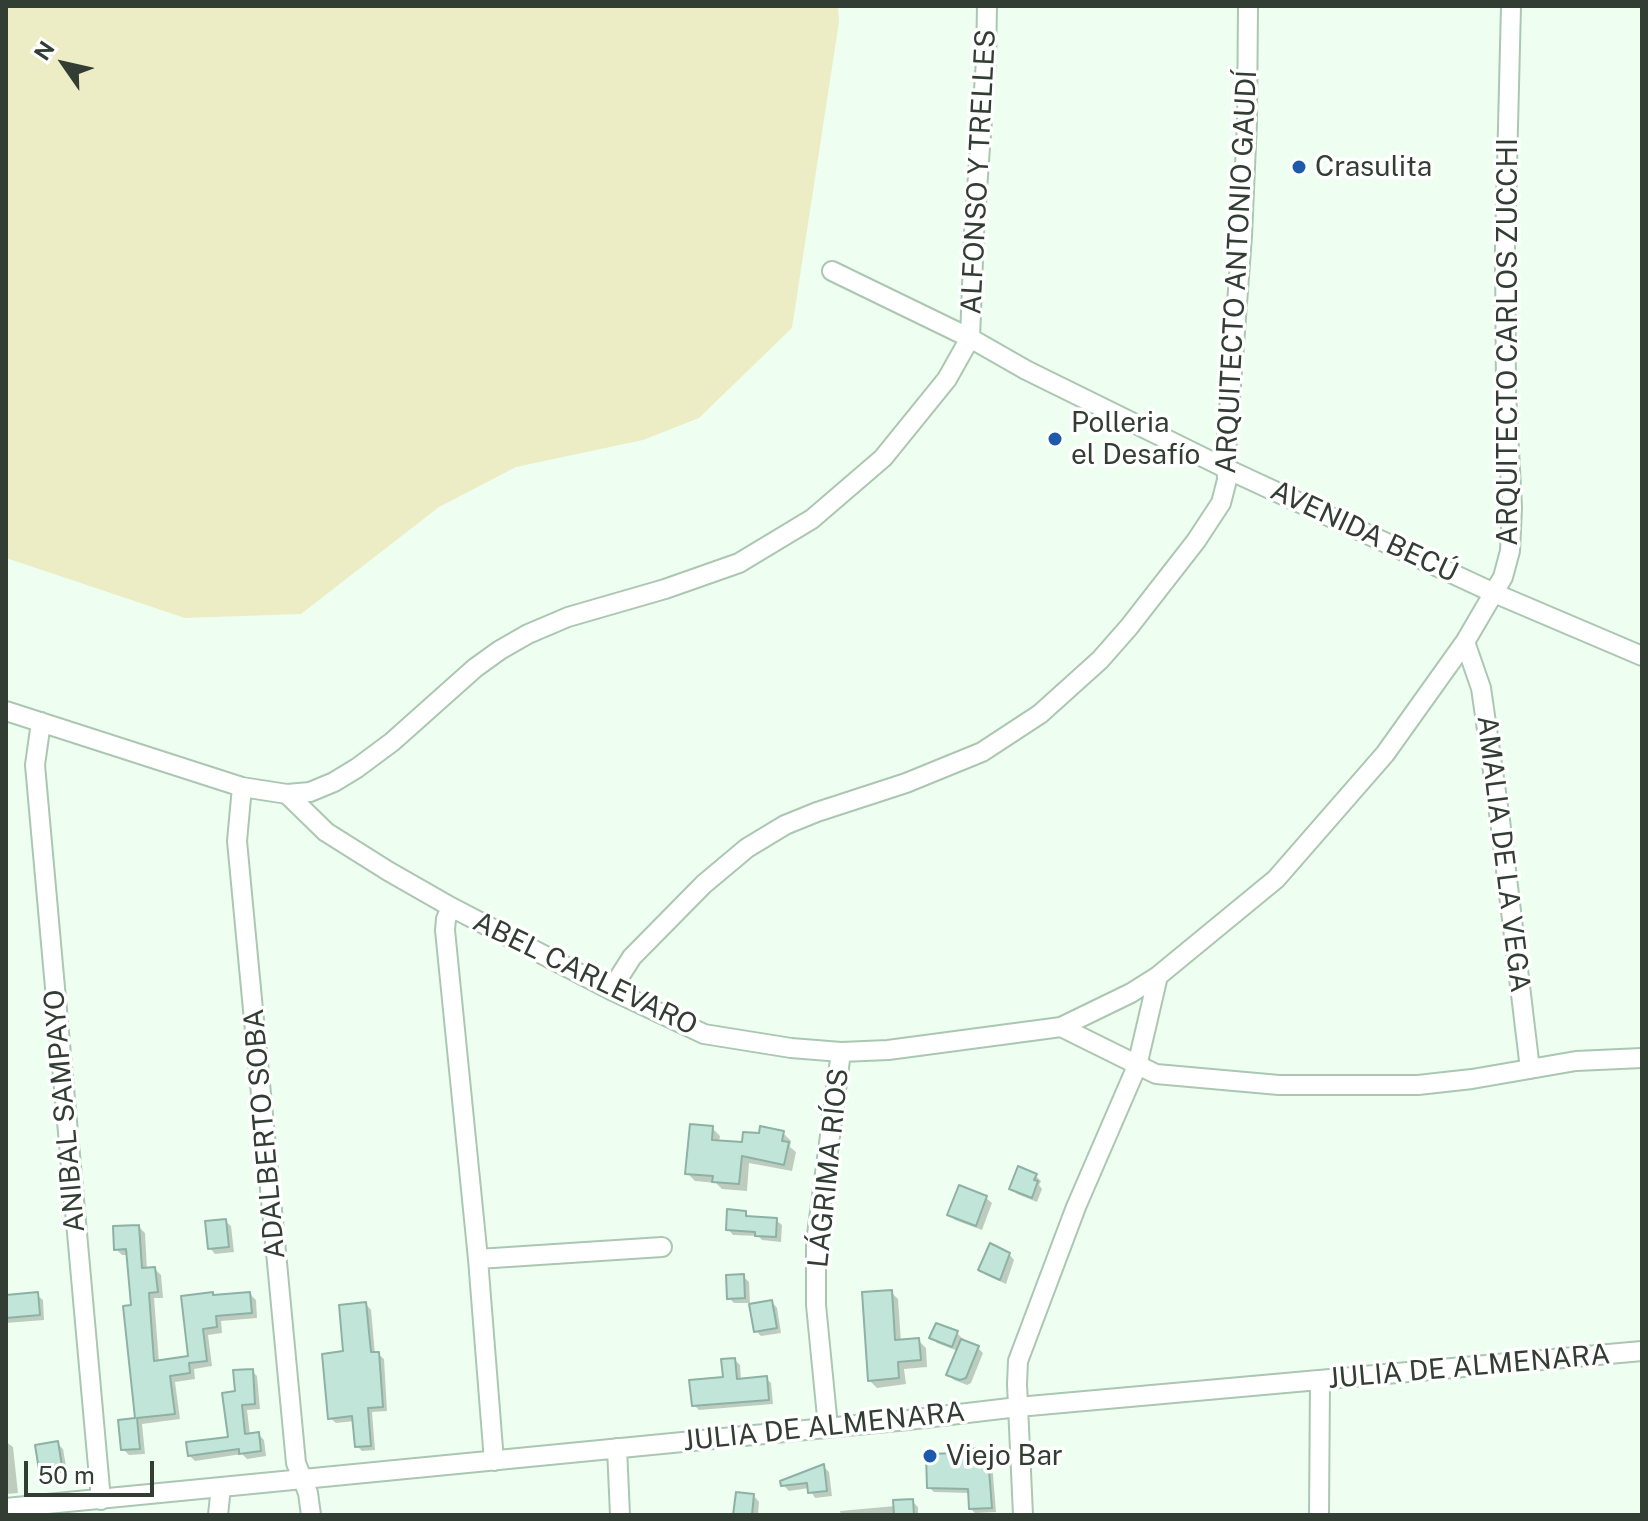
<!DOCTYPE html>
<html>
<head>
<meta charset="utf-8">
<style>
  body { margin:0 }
  #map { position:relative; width:1648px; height:1521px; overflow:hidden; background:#eefff1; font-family:"Public Sans",sans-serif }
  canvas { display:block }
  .frame { position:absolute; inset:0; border:8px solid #323d34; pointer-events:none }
  .north { position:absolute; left:24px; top:24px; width:80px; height:80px; -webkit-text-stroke:6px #fff; paint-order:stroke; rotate:304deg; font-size:22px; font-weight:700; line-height:32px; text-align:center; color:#323d34 }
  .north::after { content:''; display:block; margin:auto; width:28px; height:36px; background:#323d34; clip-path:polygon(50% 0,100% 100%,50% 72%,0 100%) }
  .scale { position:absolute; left:24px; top:1461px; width:130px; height:36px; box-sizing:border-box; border:4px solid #323d34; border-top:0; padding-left:10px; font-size:24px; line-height:28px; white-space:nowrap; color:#323d34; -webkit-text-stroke:6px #fff; paint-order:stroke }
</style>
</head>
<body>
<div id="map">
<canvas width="1648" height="1521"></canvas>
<div class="frame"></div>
<div class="north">N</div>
<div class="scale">50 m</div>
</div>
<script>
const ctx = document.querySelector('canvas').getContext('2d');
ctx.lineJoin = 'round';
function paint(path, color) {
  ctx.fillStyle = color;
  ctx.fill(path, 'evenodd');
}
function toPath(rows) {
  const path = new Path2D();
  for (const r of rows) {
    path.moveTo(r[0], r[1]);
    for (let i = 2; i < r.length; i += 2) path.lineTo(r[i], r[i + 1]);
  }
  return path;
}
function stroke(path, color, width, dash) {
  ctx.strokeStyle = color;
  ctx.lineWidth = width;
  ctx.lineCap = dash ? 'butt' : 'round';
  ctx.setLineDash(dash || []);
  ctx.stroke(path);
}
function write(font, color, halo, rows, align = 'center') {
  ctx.font = font + ' "Public Sans",sans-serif';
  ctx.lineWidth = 7;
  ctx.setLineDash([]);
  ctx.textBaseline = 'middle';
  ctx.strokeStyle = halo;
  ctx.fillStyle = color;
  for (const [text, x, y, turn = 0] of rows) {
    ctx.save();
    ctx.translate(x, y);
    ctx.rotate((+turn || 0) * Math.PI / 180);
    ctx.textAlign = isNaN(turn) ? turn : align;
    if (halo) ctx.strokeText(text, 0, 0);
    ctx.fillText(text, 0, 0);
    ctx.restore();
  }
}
paint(toPath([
  [6,6,838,6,839,22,792,328,699,418,643,440,516,467,439,507,301,614,185,618,6,558]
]), '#ecedc5');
paint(toPath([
  [712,1128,720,1136,719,1142,744,1144,783,1133,791,1141,790,1147,796,1152,792,1171,749,1163,747,1191,722,1189,716,1183,695,1181,687,1173],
  [1035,1175,1041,1181,1039,1185,1042,1189,1037,1202,1017,1194,1011,1188],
  [960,1188,986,1198,992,1203,982,1230,955,1220,950,1214],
  [745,1213,751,1218,776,1220,782,1225,781,1242,762,1240,758,1236,733,1235,728,1229],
  [225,1221,231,1226,234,1252,215,1254,210,1248],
  [139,1227,145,1233,147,1270,155,1269,161,1275,163,1298,154,1298,159,1362,190,1358,212,1294,215,1297,250,1294,256,1300,257,1318,221,1321,222,1333,208,1335,212,1366,194,1369,195,1379,175,1382,180,1419,142,1424,145,1454,129,1455,123,1449,120,1422,137,1420,125,1308,133,1307,129,1255,122,1255,116,1249],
  [1009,1254,1014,1260,1006,1284,986,1275,980,1269],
  [743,1276,749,1282,750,1303,734,1303,729,1298],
  [891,1292,898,1299,901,1342,918,1340,926,1348,927,1367,904,1369,906,1384,877,1388,869,1380],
  [37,1295,43,1300,44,1320,6,1323,6,1297],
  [772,1302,777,1308,781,1333,761,1336,756,1331],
  [366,1304,371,1310,375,1354,378,1354,384,1359,387,1411,372,1412,375,1450,362,1451,357,1446,355,1421,336,1423,330,1418,345,1353],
  [957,1333,963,1339,962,1341,978,1348,983,1353,971,1383,967,1385,954,1380,948,1374,958,1351,937,1343,932,1338],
  [735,1360,740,1365,741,1380,766,1378,771,1383,773,1404,699,1410,694,1405,725,1379],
  [252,1371,257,1376,260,1409,247,1410,250,1435,258,1434,264,1440,266,1456,247,1459,242,1454,195,1461,189,1455,230,1438],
  [6,1442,13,1447,18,1493,6,1494],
  [57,1443,63,1449,67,1472,47,1475,41,1469],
  [981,1450,992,1463,996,1512,975,1513,971,1509,970,1493,934,1492,929,1487],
  [824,1467,829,1472,832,1496,815,1498,809,1488,789,1491,783,1485],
  [754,1496,759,1502,758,1515,735,1515],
  [912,1501,918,1507,918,1515,841,1515,840,1511,895,1506]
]), '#0003');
const building = toPath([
  [690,1124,713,1126,712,1140,742,1142,743,1132,759,1133,760,1126,784,1131,782,1141,789,1142,784,1165,742,1156,739,1184,712,1182,713,1176,685,1174,690,1124],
  [1018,1166,1037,1174,1034,1180,1038,1181,1032,1198,1009,1189,1018,1166],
  [959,1185,987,1196,976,1226,947,1215,959,1185],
  [727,1209,746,1211,746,1216,777,1218,776,1237,755,1236,755,1232,726,1230,727,1209],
  [226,1219,229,1247,208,1249,205,1221,226,1219],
  [139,1225,142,1268,155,1267,158,1292,149,1293,154,1361,188,1356,181,1296,213,1292,213,1295,250,1292,252,1313,216,1316,217,1327,203,1329,207,1361,189,1363,190,1373,170,1376,175,1414,137,1418,140,1449,121,1450,118,1420,135,1418,123,1306,131,1305,126,1249,114,1250,113,1226,139,1225],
  [990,1243,1010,1253,1000,1280,978,1270,990,1243],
  [744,1274,745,1298,727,1299,726,1275,744,1274],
  [892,1290,895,1340,919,1338,921,1360,898,1362,899,1378,868,1381,862,1292,892,1290],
  [38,1292,40,1315,6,1318,6,1295,38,1292],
  [772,1300,777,1328,754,1332,749,1304,772,1300],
  [366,1302,371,1352,379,1352,383,1407,368,1408,371,1446,355,1447,352,1416,328,1419,322,1354,343,1351,339,1305,366,1302],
  [936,1323,958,1331,952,1347,929,1338,936,1323],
  [961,1339,979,1346,966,1378,960,1380,946,1375,961,1339],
  [735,1358,737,1379,767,1376,769,1400,692,1406,689,1380,723,1377,721,1359,735,1358],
  [253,1369,255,1404,242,1405,245,1434,259,1432,261,1451,239,1454,239,1449,188,1456,186,1442,228,1437,222,1393,235,1391,233,1370,253,1369],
  [58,1441,62,1466,39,1470,35,1445,58,1441],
  [982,1448,983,1457,988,1457,992,1508,969,1509,968,1489,927,1488,926,1454,961,1453,961,1450,982,1448],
  [824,1464,827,1491,808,1493,807,1483,781,1486,780,1481,824,1464],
  [736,1492,754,1494,752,1515,733,1515,736,1492],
  [913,1499,914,1515,894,1515,893,1500,913,1499]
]);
paint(building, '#c1e6d9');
stroke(building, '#8db1a4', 2);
const minor = toPath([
  [832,271,970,338,1026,370,1227,469,1494,593,1642,656],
  [1465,642,1481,688,1500,820,1530,1069],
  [6,711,242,787,287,794,310,792,334,782,357,768,392,742,475,668,500,650,528,634,568,617,665,589,739,563,812,519,883,458,947,379,970,338,974,233,986,61,987,6],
  [41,722,35,765,101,1500],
  [242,787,237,841,296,1463,308,1493,311,1515],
  [287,794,326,832,388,871,451,907,611,990,704,1034,791,1048,841,1052,888,1050,1061,1027,1131,993,1158,976,1276,879,1385,754,1465,642,1503,577,1510,551,1512,507,1506,393,1505,247,1511,6],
  [451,907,446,919,445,930,478,1259,494,1461],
  [611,990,632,957,704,884,747,848,785,825,817,812,906,783,982,752,1040,714,1100,660,1129,627,1196,541,1221,503,1227,480,1226,453,1242,236,1247,122,1248,6],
  [1061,1027,1156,1074,1279,1085,1418,1085,1472,1079,1576,1061,1642,1058],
  [478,1259,662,1247],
  [828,1427,816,1305,816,1242,841,1052],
  [617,1448,620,1515],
  [6,1508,908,1420,1018,1407,1642,1351],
  [218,1515,221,1487],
  [1023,1515,1017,1384,1018,1361,1076,1207,1137,1066,1158,976],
  [1319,1515,1320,1380]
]);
stroke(minor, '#abc7b1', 22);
stroke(minor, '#fff', 18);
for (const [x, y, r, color] of [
  [1299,167,8,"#1d5aab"],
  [1055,439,8,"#1d5aab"],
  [930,1456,8,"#1d5aab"]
]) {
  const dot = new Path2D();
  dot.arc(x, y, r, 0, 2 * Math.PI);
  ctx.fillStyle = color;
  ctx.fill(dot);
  stroke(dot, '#fff', 3);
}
write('28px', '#323d34', '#fff', [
  ["Crasulita",1315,167],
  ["Polleria",1071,423],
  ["el Desafío",1071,455],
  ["Viejo Bar",946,1456]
], 'left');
write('28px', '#323d34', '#fff', [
  ["ALFONSO Y TRELLES",979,172,-87],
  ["ARQUITECTO ANTONIO GAUDÍ",1237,272,-87],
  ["ARQUITECTO CARLOS ZUCCHI",1508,342,-90],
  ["AVENIDA BECÚ",1364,532,25],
  ["AMALIA DE LA VEGA",1503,854,83],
  ["ABEL CARLEVARO",585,974,26],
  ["ANIBAL SAMPAYO",65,1111,-95],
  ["ADALBERTO SOBA",265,1134,-95],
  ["LÁGRIMA RÍOS",829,1168,-84],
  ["JULIA DE ALMENARA",1469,1367,-5],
  ["JULIA DE ALMENARA",824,1427,-6]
]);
</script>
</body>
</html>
